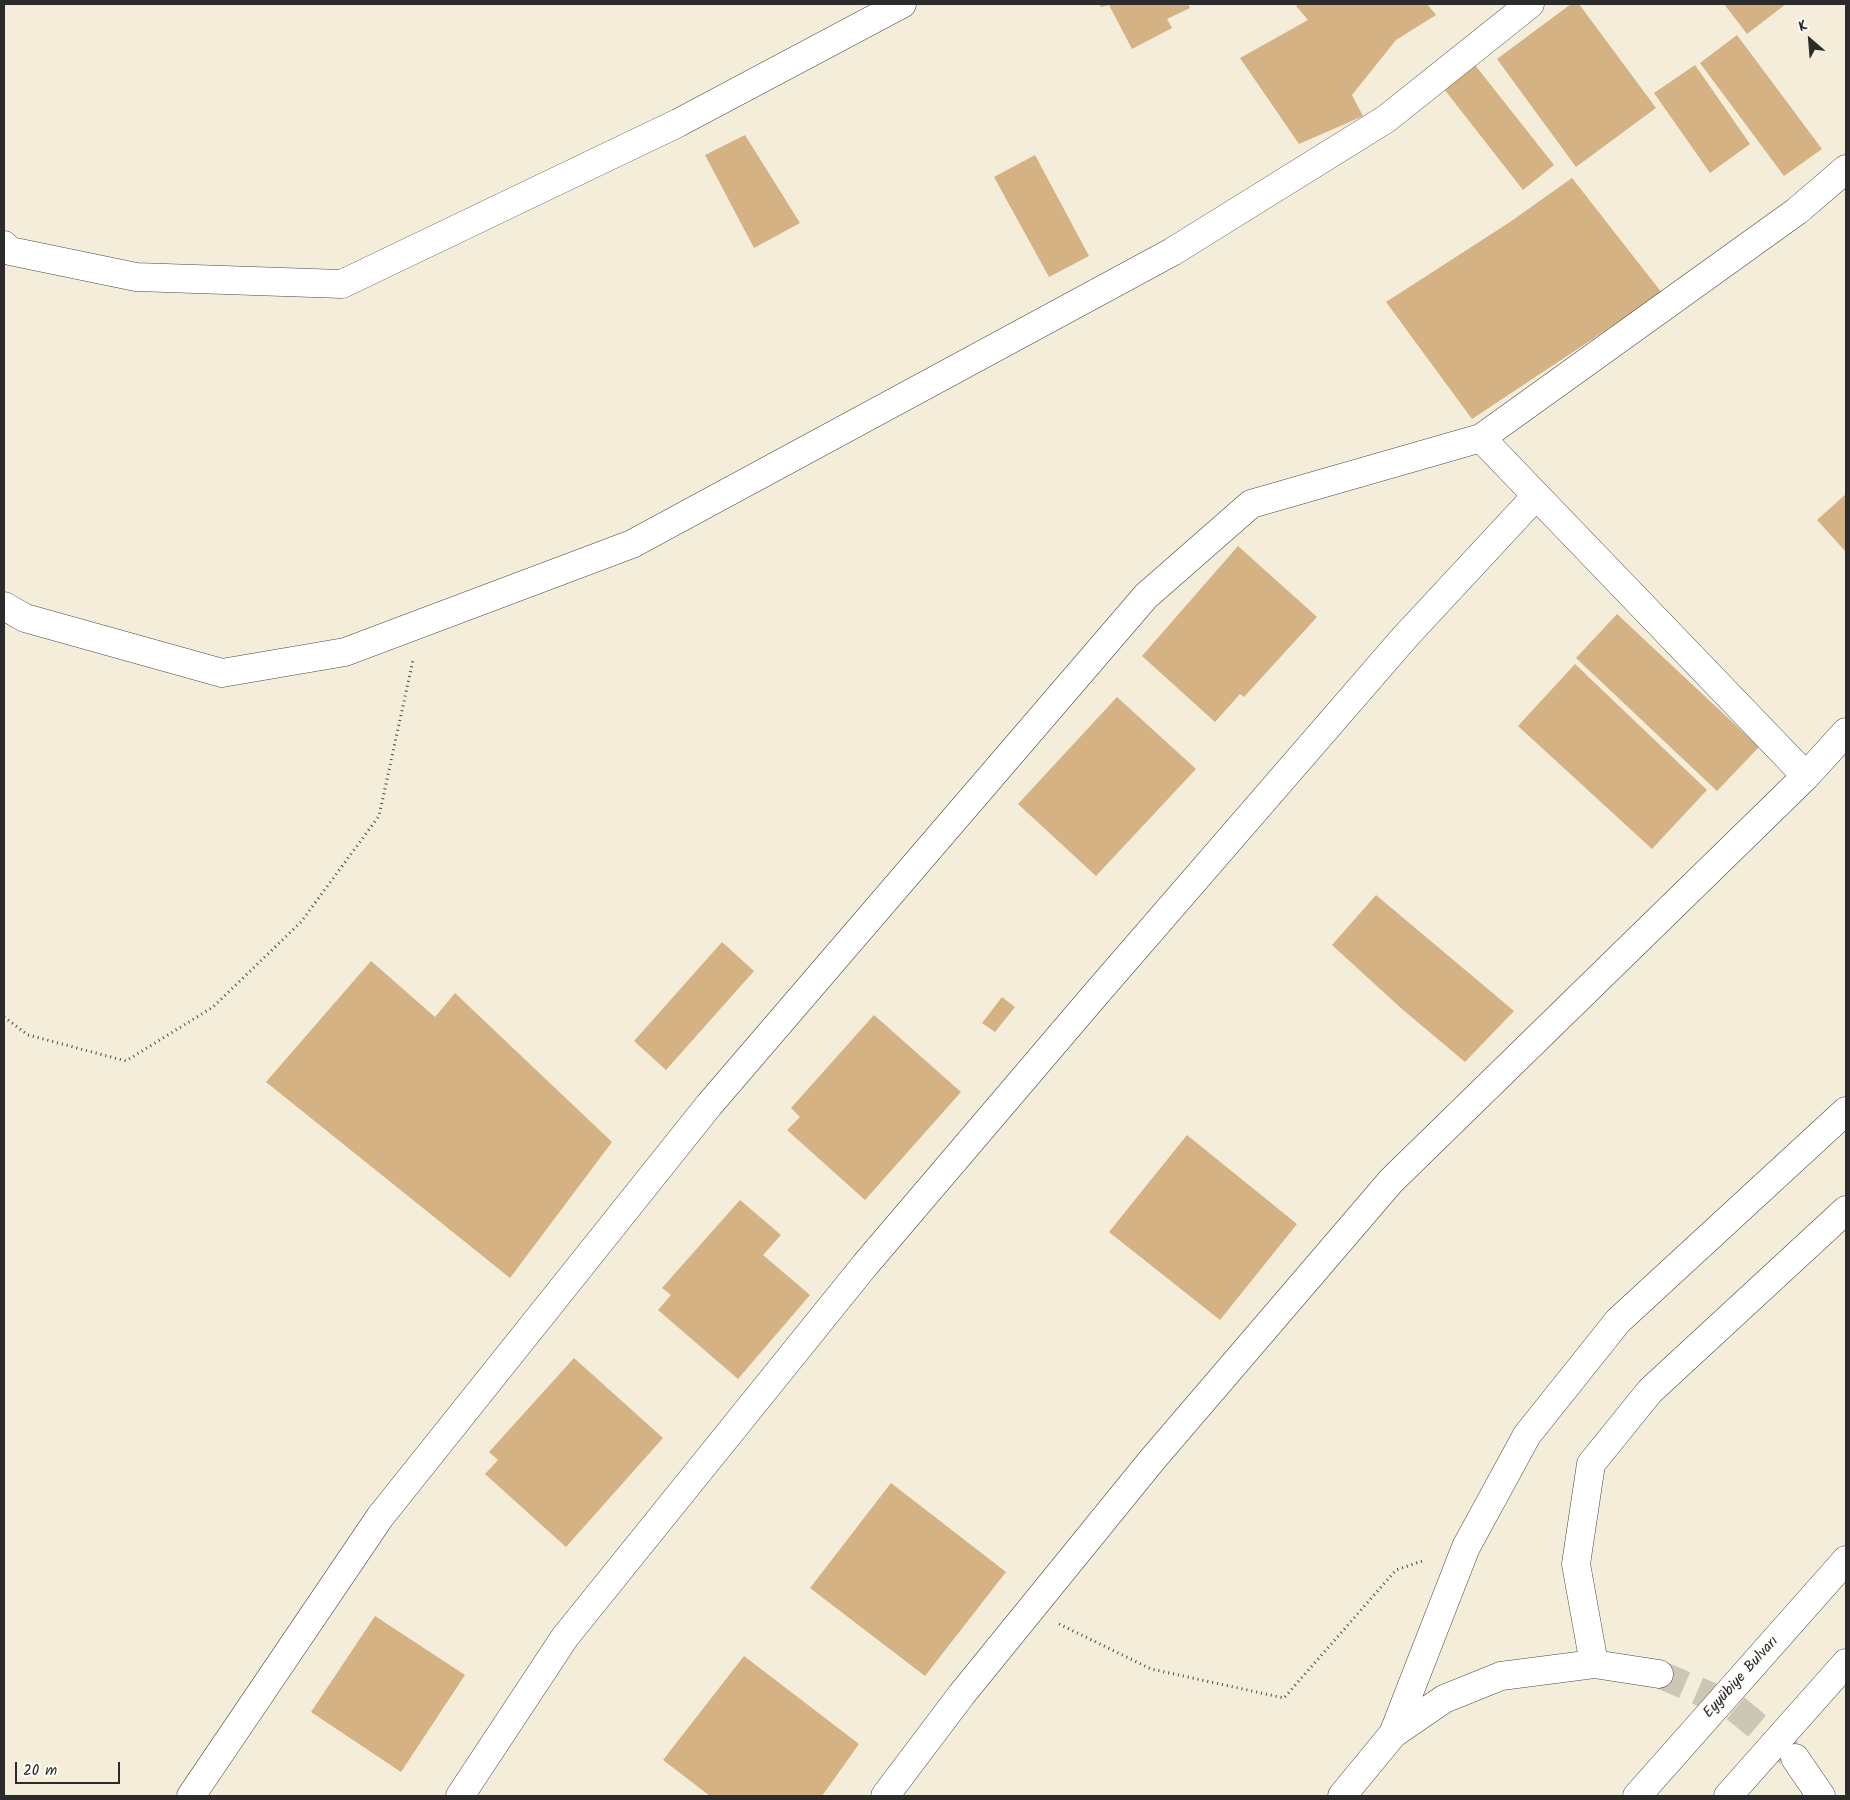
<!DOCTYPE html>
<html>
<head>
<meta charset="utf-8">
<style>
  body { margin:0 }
  #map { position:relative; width:1850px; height:1800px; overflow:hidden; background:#f4edd9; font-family:Kalam,sans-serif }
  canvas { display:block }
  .frame { position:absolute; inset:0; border:5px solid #2b2b2b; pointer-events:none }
  .north { position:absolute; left:1785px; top:15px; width:50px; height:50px; -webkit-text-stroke:4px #fdfcf7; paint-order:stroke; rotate:333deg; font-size:14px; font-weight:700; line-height:20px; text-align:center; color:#2b2b2b }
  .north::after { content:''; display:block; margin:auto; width:18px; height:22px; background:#2b2b2b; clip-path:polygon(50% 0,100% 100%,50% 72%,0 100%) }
  .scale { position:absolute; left:15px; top:1762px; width:105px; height:22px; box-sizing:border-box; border:2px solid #2b2b2b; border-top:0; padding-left:6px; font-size:15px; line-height:18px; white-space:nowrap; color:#2b2b2b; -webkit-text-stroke:4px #fdfcf7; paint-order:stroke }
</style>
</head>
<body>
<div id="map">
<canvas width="1850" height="1800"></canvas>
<div class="frame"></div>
<div class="north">K</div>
<div class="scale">20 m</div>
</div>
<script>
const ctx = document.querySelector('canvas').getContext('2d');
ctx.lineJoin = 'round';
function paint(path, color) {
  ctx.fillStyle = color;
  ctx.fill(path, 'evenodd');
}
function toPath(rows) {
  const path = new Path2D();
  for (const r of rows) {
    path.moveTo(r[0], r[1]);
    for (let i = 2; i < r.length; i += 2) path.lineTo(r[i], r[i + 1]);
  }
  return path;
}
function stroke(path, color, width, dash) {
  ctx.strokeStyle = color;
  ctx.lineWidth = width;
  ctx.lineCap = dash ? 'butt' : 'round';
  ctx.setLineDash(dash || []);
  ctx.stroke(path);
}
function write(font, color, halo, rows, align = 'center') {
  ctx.font = font + ' Kalam,sans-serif';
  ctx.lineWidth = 4;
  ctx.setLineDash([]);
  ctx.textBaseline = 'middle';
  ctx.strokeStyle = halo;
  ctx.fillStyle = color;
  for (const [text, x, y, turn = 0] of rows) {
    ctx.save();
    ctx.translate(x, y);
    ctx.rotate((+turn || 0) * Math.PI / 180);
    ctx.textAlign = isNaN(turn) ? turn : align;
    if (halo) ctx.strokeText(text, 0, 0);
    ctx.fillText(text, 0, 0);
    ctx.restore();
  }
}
paint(toPath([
  [1099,4,1188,4,1190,8,1167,19,1172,28,1132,49,1109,5,1101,7],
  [1299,4,1427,4,1436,15,1396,40,1352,95,1363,116,1299,144,1240,58,1308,20,1296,6],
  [1571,4,1579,4,1656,108,1576,167,1497,59],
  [1724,4,1786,4,1747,34],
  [1737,35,1822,149,1784,176,1700,63],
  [1475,65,1554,165,1523,190,1444,89],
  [1695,65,1750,144,1710,173,1654,93],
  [745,135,800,223,754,248,705,155],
  [1035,155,1089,256,1049,277,994,177],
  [1572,178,1662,293,1472,419,1386,302,1510,222],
  [1846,494,1846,552,1817,520],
  [1238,546,1317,617,1244,697,1240,694,1215,722,1142,656],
  [1617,614,1759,747,1717,791,1576,658],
  [1575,664,1707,790,1652,849,1518,726],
  [1117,697,1196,769,1096,876,1018,804],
  [1376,895,1514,1011,1465,1062,1402,1009,1332,945],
  [722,942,754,971,666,1070,634,1041],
  [371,961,435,1017,455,993,612,1142,510,1278,266,1082],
  [1002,997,1015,1007,995,1032,982,1023],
  [874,1015,961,1092,865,1200,787,1130,800,1117,791,1108],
  [1187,1135,1297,1224,1220,1320,1109,1232],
  [740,1200,781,1235,763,1255,810,1295,738,1379,658,1310,671,1295,662,1288],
  [574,1358,663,1438,566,1547,485,1474,498,1460,489,1452],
  [891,1483,1006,1572,925,1676,810,1588],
  [375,1616,465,1675,401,1772,311,1712],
  [744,1656,859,1744,822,1796,710,1796,663,1760]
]), '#d5b284');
stroke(toPath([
  [1659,1674,1733,1706,1794,1757]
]), '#ccc6b6', 28, [28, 14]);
const street = toPath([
  [4,245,10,251,136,277,342,284,678,123,902,4],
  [1481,438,1806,776],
  [4,606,25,618,222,673,345,652,632,544,1172,252,1386,119,1530,4],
  [191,1796,380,1517,709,1105,1146,596,1251,504,1481,438,1797,211,1846,169],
  [460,1796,565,1637,865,1265,1095,995,1405,637,1536,496],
  [885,1796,962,1694,1152,1460,1391,1181,1806,776,1846,732]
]);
const secondary = toPath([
  [1594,1664,1576,1564,1591,1464,1650,1391,1846,1210],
  [1393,1734,1466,1547,1527,1435,1618,1321,1846,1111],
  [1795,1758,1821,1796],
  [1342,1796,1393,1734,1444,1699,1501,1676,1594,1664,1659,1674]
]);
const highway = toPath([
  [1637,1796,1846,1560],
  [1728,1796,1846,1663]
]);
stroke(street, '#494845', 29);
stroke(secondary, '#494845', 29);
stroke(highway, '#494845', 29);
stroke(toPath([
  [4,1017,28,1035,126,1061,213,1007,301,922,379,816,413,660],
  [1059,1624,1151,1669,1284,1698,1396,1570,1425,1560]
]), '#494845', 3, [1, 4]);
stroke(street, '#fff', 28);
stroke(secondary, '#fff', 28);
stroke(highway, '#fff', 28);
write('15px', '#2b2b2b', '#fdfcf7', [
  ["Eyyübiye Bulvarı",1742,1678,-48]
]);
</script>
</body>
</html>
